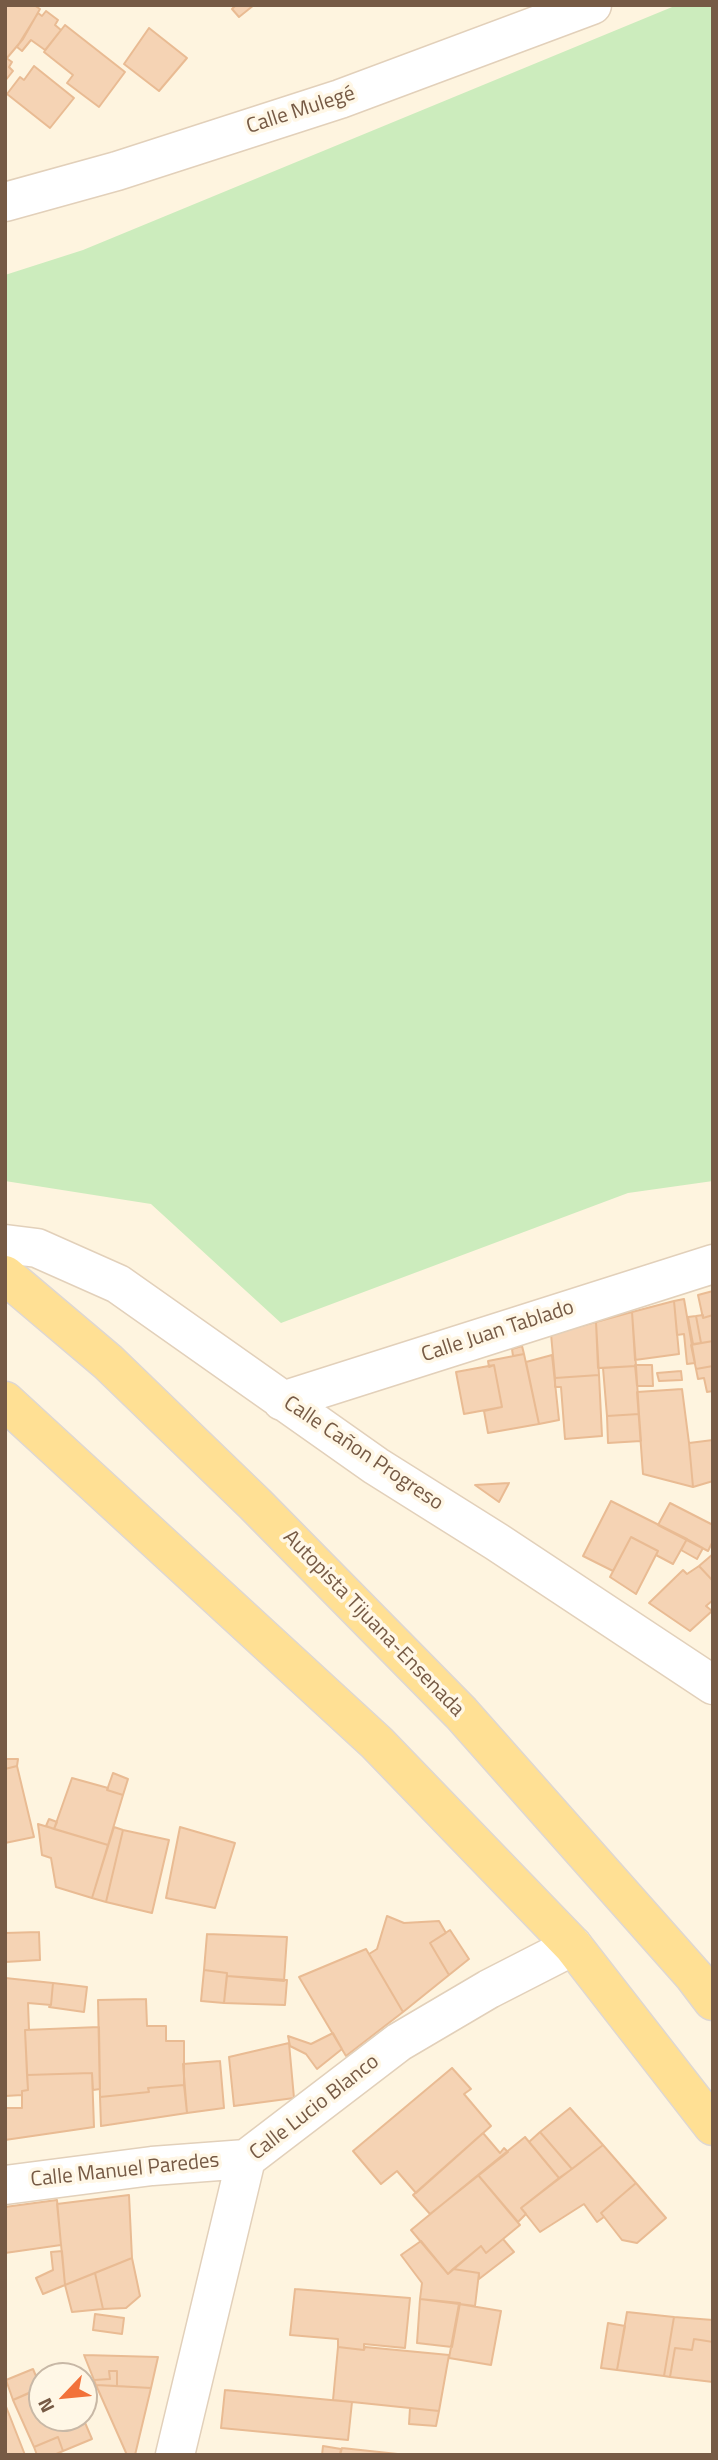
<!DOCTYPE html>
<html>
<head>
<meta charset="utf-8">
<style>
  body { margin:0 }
  #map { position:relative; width:718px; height:2460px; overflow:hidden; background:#fef4df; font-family:"Titillium Web",sans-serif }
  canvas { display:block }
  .frame { position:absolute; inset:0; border:7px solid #765a45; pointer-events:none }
  .north { position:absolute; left:28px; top:2362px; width:70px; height:70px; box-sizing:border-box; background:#fff7e6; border:2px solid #c8b8a6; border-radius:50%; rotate:244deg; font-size:19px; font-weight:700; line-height:28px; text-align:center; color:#765a45 }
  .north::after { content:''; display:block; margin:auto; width:24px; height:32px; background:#f2723a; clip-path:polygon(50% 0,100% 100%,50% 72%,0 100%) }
</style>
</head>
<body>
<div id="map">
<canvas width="718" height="2460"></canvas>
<div class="frame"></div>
<div class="north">N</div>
</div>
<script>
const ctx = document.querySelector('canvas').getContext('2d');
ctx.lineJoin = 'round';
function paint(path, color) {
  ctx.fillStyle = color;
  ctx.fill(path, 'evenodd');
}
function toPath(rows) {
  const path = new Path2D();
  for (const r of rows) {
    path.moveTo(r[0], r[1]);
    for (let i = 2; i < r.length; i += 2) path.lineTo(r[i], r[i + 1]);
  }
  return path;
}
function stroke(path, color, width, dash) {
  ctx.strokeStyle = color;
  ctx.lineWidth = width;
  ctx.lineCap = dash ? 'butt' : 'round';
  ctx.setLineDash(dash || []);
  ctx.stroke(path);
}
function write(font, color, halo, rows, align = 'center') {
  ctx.font = font + ' "Titillium Web",sans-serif';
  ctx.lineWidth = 7;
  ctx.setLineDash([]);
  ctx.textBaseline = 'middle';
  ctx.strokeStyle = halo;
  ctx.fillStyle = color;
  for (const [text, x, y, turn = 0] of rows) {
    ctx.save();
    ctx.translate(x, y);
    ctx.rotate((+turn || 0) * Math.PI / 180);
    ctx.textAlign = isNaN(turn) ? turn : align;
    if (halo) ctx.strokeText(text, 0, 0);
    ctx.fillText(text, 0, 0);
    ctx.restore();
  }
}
paint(toPath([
  [677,5,713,5,713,1181,628,1193,281,1323,151,1204,5,1181,5,275,83,250]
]), '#ccecbd');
const building = toPath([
  [5,5,34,5,40,9,23,39,7,58,5,57,5,5],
  [236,5,254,5,239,17,232,9,236,5],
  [46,11,58,20,55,25,61,30,45,50,31,40,22,51,17,47,38,13,42,16,46,11],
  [65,25,125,72,99,107,67,83,73,75,44,52,65,25],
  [149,28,187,58,159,91,124,64,149,28],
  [5,57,12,62,9,67,13,71,5,81,5,57],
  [34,66,74,98,50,128,7,94,20,77,24,80,34,66],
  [713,1291,713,1315,703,1318,698,1295,713,1291],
  [684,1299,695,1363,687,1364,684,1334,677,1335,674,1301,684,1299],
  [674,1301,679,1354,635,1360,632,1312,674,1301],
  [632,1312,636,1366,598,1368,596,1322,632,1312],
  [703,1315,703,1318,713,1315,713,1341,701,1343,696,1316,703,1315],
  [696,1316,701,1343,693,1344,688,1317,696,1316],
  [596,1322,599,1375,555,1378,551,1334,596,1322],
  [713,1341,713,1366,696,1369,691,1345,713,1341],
  [522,1346,524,1354,513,1356,512,1349,522,1346],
  [524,1354,539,1424,488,1433,484,1411,502,1407,494,1365,489,1367,488,1361,524,1354],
  [552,1355,559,1420,539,1424,526,1362,552,1355],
  [494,1365,502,1407,464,1414,456,1372,494,1365],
  [635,1365,652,1365,653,1386,637,1386,635,1365],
  [636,1366,639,1414,607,1416,603,1368,636,1366],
  [713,1366,713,1391,707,1392,704,1378,698,1379,696,1369,713,1366],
  [681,1371,682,1380,659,1381,657,1373,681,1371],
  [599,1375,602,1436,565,1439,561,1387,555,1387,555,1378,599,1375],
  [682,1389,689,1443,693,1487,643,1474,637,1392,682,1389],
  [639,1414,641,1441,608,1443,607,1416,639,1414],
  [713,1440,713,1481,693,1487,689,1443,713,1440],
  [509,1483,499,1502,475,1485,509,1483],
  [611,1501,687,1539,673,1564,656,1555,658,1551,631,1537,613,1571,583,1556,611,1501],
  [670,1503,713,1525,713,1541,708,1551,658,1525,670,1503],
  [631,1537,658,1551,636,1594,610,1577,631,1537],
  [687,1539,703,1548,697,1559,681,1550,687,1539],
  [713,1554,713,1581,699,1566,713,1554],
  [699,1566,713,1581,713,1600,706,1606,712,1611,690,1631,649,1603,683,1570,687,1574,699,1566],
  [5,1759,18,1759,17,1766,5,1769,5,1759],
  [17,1766,34,1837,5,1843,5,1769,17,1766],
  [113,1773,128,1779,123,1795,107,1790,113,1773],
  [72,1778,108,1788,107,1790,123,1795,108,1845,54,1829,72,1778],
  [49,1819,57,1822,54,1829,46,1826,49,1819],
  [38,1824,108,1845,92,1898,56,1887,51,1858,42,1855,38,1824],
  [114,1827,123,1830,106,1902,92,1898,114,1827],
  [180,1827,235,1843,215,1908,166,1898,180,1827],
  [123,1830,169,1840,152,1913,106,1902,123,1830],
  [387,1916,404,1923,439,1921,446,1933,430,1943,449,1975,403,2012,369,1954,377,1949,387,1916],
  [450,1930,469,1959,449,1975,430,1943,450,1930],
  [39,1932,40,1960,5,1962,5,1933,39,1932],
  [207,1934,287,1937,284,1981,227,1976,227,1973,204,1970,207,1934],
  [366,1949,403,2012,346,2056,299,1977,366,1949],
  [204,1970,227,1973,224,2003,201,2001,204,1970],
  [227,1976,287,1980,285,2005,224,2003,227,1976],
  [5,1978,53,1983,51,2005,28,2003,29,2030,25,2030,28,2090,22,2091,22,2095,5,2096,5,1978],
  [53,1983,87,1987,84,2012,49,2007,51,2005,53,1983],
  [146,1999,147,2026,166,2026,166,2041,184,2041,184,2085,148,2088,149,2092,100,2097,98,2000,146,1999],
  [99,2027,100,2089,93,2090,92,2073,27,2075,25,2030,99,2027],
  [333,2033,342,2049,317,2069,306,2054,290,2046,288,2036,311,2044,333,2033],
  [289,2043,294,2098,234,2106,229,2057,289,2043],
  [220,2061,224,2108,187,2113,183,2064,220,2061],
  [452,2068,471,2089,464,2094,491,2126,416,2193,397,2171,381,2184,353,2151,452,2068],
  [92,2073,94,2127,5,2140,5,2108,22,2108,22,2091,28,2090,27,2075,92,2073],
  [184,2085,187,2113,101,2126,100,2097,149,2092,148,2088,184,2085],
  [570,2108,603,2145,572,2169,540,2132,570,2108],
  [540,2132,572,2169,559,2178,529,2142,540,2132],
  [483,2133,500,2153,504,2148,508,2152,430,2214,413,2195,483,2133],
  [525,2137,559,2178,521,2208,526,2214,518,2222,478,2175,525,2137],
  [603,2145,636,2183,601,2213,604,2217,597,2222,584,2204,540,2232,521,2208,603,2145],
  [478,2175,520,2225,486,2253,481,2246,448,2274,411,2230,478,2175],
  [636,2183,666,2218,637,2243,622,2240,601,2213,636,2183],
  [129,2195,132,2258,65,2285,57,2204,129,2195],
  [57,2200,61,2245,5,2253,5,2207,57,2200],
  [503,2239,514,2252,479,2279,479,2273,453,2269,481,2246,486,2253,503,2239],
  [421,2241,448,2274,453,2269,479,2273,475,2306,420,2299,422,2283,401,2255,421,2241],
  [62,2251,65,2285,43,2294,36,2278,53,2270,51,2252,62,2251],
  [132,2258,140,2296,126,2308,103,2309,95,2273,132,2258],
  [95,2273,103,2309,72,2312,65,2285,95,2273],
  [295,2289,410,2298,405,2348,364,2344,364,2350,338,2347,338,2339,290,2335,295,2289],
  [420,2299,460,2303,452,2347,417,2343,420,2299],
  [459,2304,501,2311,491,2365,449,2358,459,2304],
  [627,2312,674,2317,664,2376,617,2370,627,2312],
  [95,2314,124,2318,122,2334,93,2330,95,2314],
  [674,2317,713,2320,713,2342,694,2339,692,2350,675,2348,670,2377,664,2376,674,2317],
  [608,2323,625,2326,617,2370,601,2368,608,2323],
  [694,2339,713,2342,713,2382,670,2377,675,2348,692,2350,694,2339],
  [338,2347,364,2350,365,2347,449,2355,439,2411,333,2400,338,2347],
  [84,2355,158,2357,151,2388,117,2386,117,2371,109,2371,110,2379,94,2380,84,2355],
  [33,2369,41,2388,13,2400,6,2380,33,2369],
  [109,2371,117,2371,117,2386,96,2385,94,2380,110,2379,109,2371],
  [96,2385,151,2388,135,2455,127,2455,96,2385],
  [42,2387,42,2418,83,2418,92,2439,63,2451,58,2437,34,2447,13,2400,42,2387],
  [225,2390,352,2402,348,2440,221,2428,225,2390],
  [5,2404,25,2455,5,2455,5,2404],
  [410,2408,439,2411,436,2426,409,2424,410,2408],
  [58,2437,63,2451,54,2455,37,2455,34,2447,58,2437],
  [323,2446,341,2449,340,2455,322,2455,323,2446],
  [342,2448,407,2455,340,2455,342,2448]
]);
paint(building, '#f5d3b4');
stroke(building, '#e9bb93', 2);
const minor = toPath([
  [5,1244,37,1248,118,1284,376,1466,497,1542,713,1685],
  [282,1401,713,1264],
  [5,2185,152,2166,246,2159],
  [175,2455,246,2159,399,2042,489,1989,573,1946]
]);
const tertiary = toPath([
  [5,202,117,171,340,99,592,5]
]);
const primary = toPath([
  [5,1275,108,1362,255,1504,461,1713,694,1976,713,2001],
  [5,1401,377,1743,573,1946,713,2126]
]);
stroke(minor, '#e2d0ba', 41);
stroke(tertiary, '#e2d0ba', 41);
stroke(primary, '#ded7d2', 41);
stroke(minor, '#fff', 38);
stroke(tertiary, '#fff', 38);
stroke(primary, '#ffe094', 38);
write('21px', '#765a45', '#fff7e6', [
  ["Calle Mulegé",301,111,-18],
  ["Calle Juan Tablado",498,1332,-18],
  ["Calle Cañon Progreso",363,1454,34],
  ["Autopista Tijuana-Ensenada",373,1624,46],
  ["Calle Lucio Blanco",315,2108,-38],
  ["Calle Manuel Paredes",125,2171,-6]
]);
</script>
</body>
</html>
